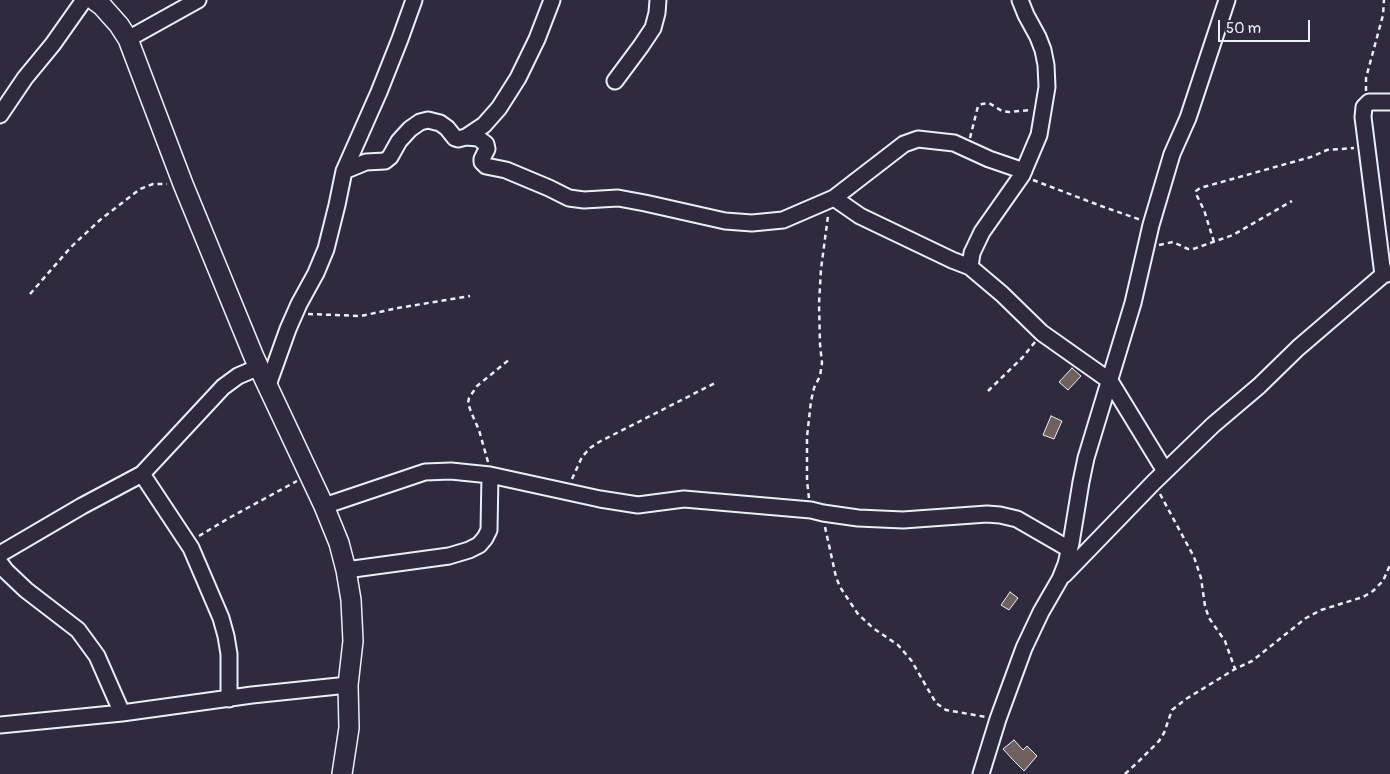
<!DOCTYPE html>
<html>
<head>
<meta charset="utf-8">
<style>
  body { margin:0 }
  #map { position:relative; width:1390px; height:774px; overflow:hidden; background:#2f2a3d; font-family:Pangolin,sans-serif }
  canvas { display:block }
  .scale { position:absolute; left:1218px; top:20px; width:92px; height:22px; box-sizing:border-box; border:2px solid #e8f1f8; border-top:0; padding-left:6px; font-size:15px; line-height:18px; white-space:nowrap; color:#e8f1f8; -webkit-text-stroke:4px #2f2a3d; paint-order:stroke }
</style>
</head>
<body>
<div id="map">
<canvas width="1390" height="774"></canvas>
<div class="scale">50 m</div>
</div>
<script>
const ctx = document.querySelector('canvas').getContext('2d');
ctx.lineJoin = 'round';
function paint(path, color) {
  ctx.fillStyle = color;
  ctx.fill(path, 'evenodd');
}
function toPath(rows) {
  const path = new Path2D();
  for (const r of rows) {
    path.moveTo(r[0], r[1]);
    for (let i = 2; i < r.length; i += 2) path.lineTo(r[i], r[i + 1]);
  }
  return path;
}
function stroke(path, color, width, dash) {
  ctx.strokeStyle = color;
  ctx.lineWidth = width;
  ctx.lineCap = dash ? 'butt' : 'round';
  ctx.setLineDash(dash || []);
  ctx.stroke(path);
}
const building = toPath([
  [1072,368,1081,376,1068,390,1059,382,1072,368],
  [1051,416,1062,421,1054,439,1043,435,1051,416],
  [1010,592,1018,598,1009,610,1001,605,1010,592],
  [1014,740,1023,750,1027,746,1037,756,1024,771,1014,761,1003,749,1014,740]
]);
paint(building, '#70615e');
stroke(building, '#e8f1f8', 1);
const minor = toPath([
  [128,39,198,0],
  [615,81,641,46,653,28,657,13,658,0],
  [0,115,25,78,53,44,84,0],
  [466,137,478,138,486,144,487,149,482,159,482,162,486,166,506,170,549,188,569,198,584,200,618,198,645,203,725,221,752,223,783,220,834,198,904,144,918,139,954,143,989,159,1024,171],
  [344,171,366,162,385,161,390,157,399,141,410,129,420,122,428,120,440,123,447,128,455,138,458,139,466,137,484,125,499,108,518,78,537,39,552,0],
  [834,198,860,216,952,260,970,267,1002,294,1042,333,1110,381,1165,471],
  [970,267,972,253,982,232,1022,175,1039,135,1047,87,1046,65,1043,50,1038,37,1026,15,1020,0],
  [1383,275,1363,117,1364,107,1369,102,1390,102],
  [268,385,288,329,299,304,316,273,326,249,337,205,344,171,379,92,400,39,414,0],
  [142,474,191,548,221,618,226,636,229,654,229,699],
  [324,506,425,472,451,471,490,475,600,499,638,505,684,499,811,510,823,513,858,518,903,520,987,514,1000,515,1017,519,1069,549],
  [0,554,82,506,142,474,223,387,238,376,259,367],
  [0,563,6,571,26,590,78,630,97,656,122,713],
  [346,570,449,556,469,550,479,545,485,538,489,530,490,475],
  [1064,575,1154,482,1213,425,1259,386,1298,348,1383,275,1390,273],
  [0,725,122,713,252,695,348,685],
  [981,774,998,719,1024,648,1041,612,1060,579,1066,564,1071,543,1081,482,1086,458,1133,303,1151,225,1172,154,1188,118,1227,0]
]);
const tertiary = toPath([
  [94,0,102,6,119,25,128,39,183,184,254,357,324,506,339,543,346,570,351,600,353,641,348,685,349,728,342,774]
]);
stroke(minor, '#e8f1f8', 19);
stroke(tertiary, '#e8f1f8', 22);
stroke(toPath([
  [1366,91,1366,78,1383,15,1384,0],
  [970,138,978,106,982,104,989,103,1002,111,1009,112,1030,110],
  [1033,180,1101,206,1141,220],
  [1214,242,1204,210,1196,194,1196,191,1200,188,1311,157,1327,150,1354,148],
  [1159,245,1173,242,1188,249,1193,249,1233,235,1292,201],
  [30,294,71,247,100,220,140,189,153,184,167,184],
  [308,314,361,316,398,308,470,296],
  [988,391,1022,358,1035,342],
  [488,462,479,430,471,412,468,403,469,398,477,386,510,359],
  [572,479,582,457,590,448,599,442,715,383],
  [1160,494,1194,557,1201,578,1205,606,1209,618,1225,641,1235,669],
  [809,498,807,481,807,437,811,401,814,388,820,376,822,363,820,344,819,304,821,269,828,216],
  [825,527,836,577,840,587,858,614,873,628,898,645,911,660,936,703,946,710,986,717],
  [199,536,229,518,297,481],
  [1125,774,1138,762,1159,741,1164,733,1172,710,1186,699,1235,669,1252,661,1306,618,1321,610,1363,597,1373,591,1383,581,1390,565]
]), '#e8f1f8', 2.5, [5, 4]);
stroke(minor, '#2f2a3d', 15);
stroke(tertiary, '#2f2a3d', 19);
</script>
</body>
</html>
